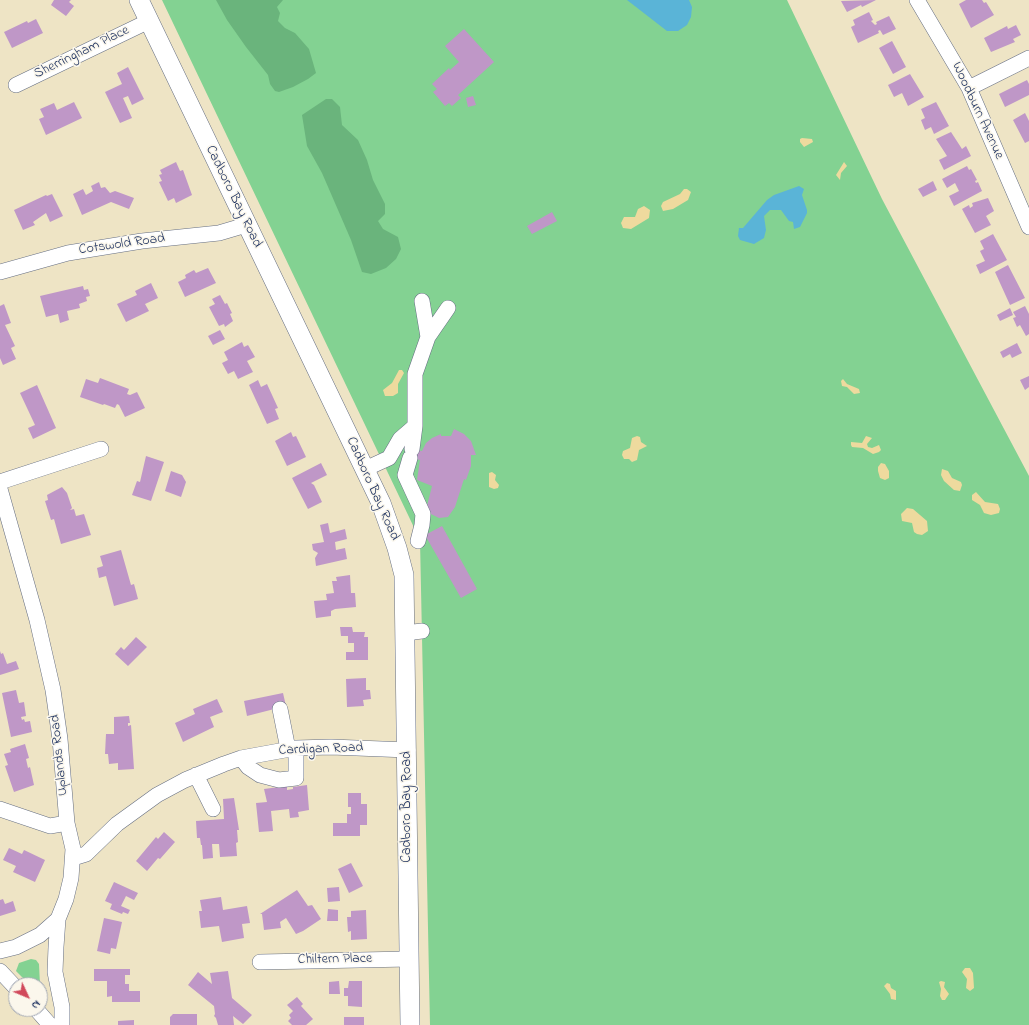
<!DOCTYPE html>
<html>
<head>
<meta charset="utf-8">
<style>
  body { margin:0 }
  #map { position:relative; width:1029px; height:1025px; overflow:hidden; background:#eee4c5; font-family:"Indie Flower",sans-serif }
  canvas { display:block }
  .north { position:absolute; left:8px; top:977px; width:40px; height:40px; box-sizing:border-box; background:#fbf7ec; border:1px solid #a1a7b3; border-radius:50%; rotate:134deg; font-size:11px; font-weight:700; line-height:16px; text-align:center; color:#1b2f5e }
  .north::after { content:''; display:block; margin:auto; width:14px; height:18px; background:#d1495b; clip-path:polygon(50% 0,100% 100%,50% 72%,0 100%) }
</style>
</head>
<body>
<div id="map">
<canvas width="1029" height="1025"></canvas>
<div class="north">N</div>
</div>
<script>
const ctx = document.querySelector('canvas').getContext('2d');
ctx.lineJoin = 'round';
function paint(path, color) {
  ctx.fillStyle = color;
  ctx.fill(path, 'evenodd');
}
function toPath(rows) {
  const path = new Path2D();
  for (const r of rows) {
    path.moveTo(r[0], r[1]);
    for (let i = 2; i < r.length; i += 2) path.lineTo(r[i], r[i + 1]);
  }
  return path;
}
function stroke(path, color, width, dash) {
  ctx.strokeStyle = color;
  ctx.lineWidth = width;
  ctx.lineCap = dash ? 'butt' : 'round';
  ctx.setLineDash(dash || []);
  ctx.stroke(path);
}
function write(font, color, halo, rows, align = 'center') {
  ctx.font = font + ' "Indie Flower",sans-serif';
  ctx.lineWidth = 3;
  ctx.setLineDash([]);
  ctx.textBaseline = 'middle';
  ctx.strokeStyle = halo;
  ctx.fillStyle = color;
  for (const [text, x, y, turn = 0] of rows) {
    ctx.save();
    ctx.translate(x, y);
    ctx.rotate((+turn || 0) * Math.PI / 180);
    ctx.textAlign = isNaN(turn) ? turn : align;
    if (halo) ctx.strokeText(text, 0, 0);
    ctx.fillText(text, 0, 0);
    ctx.restore();
  }
}
paint(toPath([
  [162,0,787,0,882,199,1029,476,1029,1025,430,1025,420,540],
  [31,959,36,960,39,964,40,985,30,985,16,971,19,963]
]), '#83d292');
paint(toPath([
  [216,0,283,0,277,7,280,13,278,21,285,28,295,33,309,49,316,73,308,79,293,87,279,92,275,91,270,84,268,75,246,47,227,20],
  [326,99,332,99,340,107,342,125,358,140,367,160,373,180,385,204,385,214,378,221,383,229,398,237,401,249,396,259,386,268,371,274,362,272,351,240,322,173,307,146,302,115]
]), '#6ab47c');
paint(toPath([
  [802,138,812,139,813,142,804,147,800,142,800,139],
  [844,162,847,166,841,173,840,180,836,175],
  [684,189,687,189,691,192,688,200,673,209,663,211,661,206,663,202,680,194],
  [644,206,650,210,649,218,631,229,623,228,621,223,624,217,635,217,638,209],
  [399,370,402,370,404,373,398,384,398,393,393,396,385,396,383,390,392,383],
  [843,379,847,384,859,389,860,393,854,394,847,387,842,386,841,381],
  [637,436,640,437,641,442,647,446,639,450,637,460,632,462,629,459,624,459,622,455,623,451,630,448,632,438],
  [866,436,872,438,867,444,868,447,872,448,879,445,881,450,879,452,873,454,863,448,852,447,851,445,851,442,862,443],
  [881,463,885,464,889,471,889,478,885,480,880,478,878,471,878,467],
  [942,469,948,471,952,478,961,482,962,485,960,491,954,490,944,481,941,475],
  [492,472,496,475,495,480,499,485,498,488,494,489,489,487,489,473],
  [976,492,985,502,998,504,1000,509,999,513,991,515,984,513,980,505,972,500,972,495],
  [907,508,913,509,927,521,928,531,922,535,917,534,914,532,912,523,902,521,901,514],
  [965,968,970,968,973,973,974,988,970,991,966,988,967,979,962,972],
  [941,981,945,982,944,987,949,994,945,1000,942,1000,940,996,941,989,939,982],
  [887,983,890,984,891,988,896,991,896,1000,891,999,890,994,884,986]
]), '#eeda9e');
paint(toPath([
  [627,0,689,0,692,7,691,17,687,25,678,31,667,31],
  [799,186,804,189,802,195,807,210,807,213,800,227,794,229,793,222,789,221,781,210,770,210,764,216,766,230,764,238,754,244,740,240,738,236,739,228,743,228,767,200,774,195]
]), '#5ab4d7');
paint(toPath([
  [54,0,71,0,69,2,74,6,66,16,51,5],
  [876,0,862,7,861,5,847,12,841,1],
  [966,0,982,0,984,3,986,2,994,15,971,28,959,4],
  [869,12,873,20,871,21,875,25,877,24,876,22,889,16,896,29,883,35,880,30,878,31,879,33,858,43,851,27,855,25,853,20],
  [36,19,43,33,12,48,4,32,27,21,28,23],
  [1016,25,1021,35,1013,39,1015,42,991,52,984,38,1007,26,1008,29],
  [464,29,494,62,458,95,461,98,452,106,449,103,445,106,433,92,437,89,432,84,449,68,450,70,459,62,445,46],
  [892,41,906,67,893,74,879,48],
  [128,67,144,99,132,105,128,96,123,98,132,118,120,123,105,92,122,84,117,73],
  [910,74,924,97,908,106,902,93,894,97,888,85],
  [1027,80,1029,84,1029,95,1005,107,999,94],
  [473,96,476,105,468,107,466,98],
  [74,102,82,118,46,135,39,119,44,117,40,109,54,103,57,110],
  [936,102,949,126,934,134,931,127,925,130,921,120,925,118,921,109],
  [1025,113,1029,121,1029,141,1025,143,1013,120],
  [951,132,962,149,966,146,971,156,944,170,939,160,947,156,936,139],
  [176,162,180,171,183,170,192,195,176,203,174,198,168,201,159,182,162,181,159,175,162,174,160,170],
  [967,166,969,170,971,169,977,180,975,181,976,183,978,182,982,191,954,206,949,196,959,191,955,183,947,188,942,179],
  [933,181,937,190,923,197,918,189],
  [99,182,101,188,105,187,110,193,115,191,134,198,129,209,111,202,82,215,73,194,83,189,86,195,93,191,91,186],
  [52,194,63,216,50,222,46,213,33,222,35,225,23,230,14,210,46,195,47,196],
  [988,198,994,211,986,216,991,225,975,233,962,209,969,205,970,208,973,206,972,203],
  [552,212,557,221,532,234,527,226],
  [993,234,1007,260,980,274,976,265,985,261,980,251,984,249,980,241],
  [1008,265,1025,298,1010,305,995,272],
  [208,268,216,283,185,297,178,282,186,278,185,275,194,270,196,273],
  [151,283,158,298,145,304,149,311,126,322,117,304,137,295,135,291],
  [83,286,84,290,88,289,90,296,86,297,87,301,79,304,80,308,67,311,69,320,60,323,58,314,46,317,40,296],
  [220,295,225,304,227,303,232,313,230,314,233,321,225,327,224,324,219,326,209,307,215,304,212,299],
  [4,304,11,323,5,325,15,346,11,348,16,359,3,365,0,358,0,306],
  [1025,306,1029,314,1029,334,1026,336,1020,325,1017,327,1013,318,1016,317,1013,312],
  [1010,308,1013,315,1000,321,997,315],
  [220,330,225,339,213,345,208,336],
  [242,342,244,347,248,345,255,357,247,361,253,372,238,379,234,371,228,374,222,363,228,360,224,352],
  [1017,343,1022,353,1012,358,1010,354,1003,358,1000,352],
  [1029,376,1029,387,1025,390,1020,380],
  [100,378,129,389,127,394,130,395,137,392,145,408,125,417,119,405,117,404,115,408,104,404,103,405,80,397,86,379,98,383],
  [258,380,261,387,267,384,278,408,275,409,279,419,267,424,249,385],
  [37,385,56,428,33,439,28,428,35,425,20,393],
  [454,429,464,434,471,441,476,455,471,455,471,466,466,480,464,479,455,507,448,517,439,518,431,514,427,506,432,486,417,480,420,460,406,457,407,448,422,451,426,443,432,438,441,434,441,436,451,436],
  [291,432,293,437,296,436,306,457,287,466,275,441],
  [146,456,164,462,151,501,132,495,137,481,140,482],
  [321,463,327,475,311,483,314,485,322,502,308,509,292,478],
  [171,471,182,475,186,482,181,497,165,491],
  [62,487,67,493,72,508,70,510,74,509,76,516,84,514,91,535,61,544,54,519,51,520,45,501,48,500,47,495],
  [328,523,330,533,345,529,347,539,335,542,336,550,345,548,347,559,316,566,315,558,318,553,313,550,312,544,324,542,320,525],
  [442,526,477,589,461,598,425,535],
  [121,550,131,585,134,584,138,599,114,606,106,576,99,578,97,568,103,566,100,556],
  [350,575,351,593,355,593,356,607,335,609,331,611,331,616,316,618,314,601,327,600,326,594,334,593,332,581,337,581,336,577],
  [340,627,352,627,353,632,365,632,364,637,368,637,368,660,346,660,346,652,354,652,354,643,348,643,348,636,341,636],
  [136,637,147,647,128,666,115,654,121,647,124,650],
  [0,651,1,654,3,653,7,664,16,661,19,669,0,675],
  [366,678,366,690,370,690,371,699,363,700,364,706,347,707,346,679],
  [16,690,19,703,24,702,26,716,21,717,22,720,24,719,25,722,30,721,32,732,11,737,2,693],
  [283,693,286,706,247,716,244,701],
  [217,699,223,712,210,717,214,727,183,742,175,723,195,714,193,709],
  [129,716,130,723,128,723,128,726,131,725,134,769,118,770,118,763,109,764,108,754,105,754,106,734,114,734,114,717],
  [25,744,29,758,26,759,28,768,30,767,34,785,14,792,5,766,8,765,4,754,11,752,10,749],
  [307,785,309,810,298,812,299,817,290,818,289,809,271,811,273,831,259,832,256,803,267,802,264,789,287,786,287,790,293,789,293,787],
  [348,793,361,793,361,804,367,804,367,825,360,825,360,836,333,836,333,823,347,823,347,814,351,814,351,807,348,807],
  [234,798,239,830,237,830,238,842,236,843,237,856,220,857,219,844,212,844,213,858,203,859,202,845,201,845,200,838,197,838,196,821,224,819,223,799],
  [164,832,175,842,160,859,158,858,147,871,136,861,156,837,158,839],
  [9,848,22,854,24,850,45,860,35,882,13,872,16,866,3,860],
  [351,863,363,886,349,893,338,869],
  [114,882,138,893,134,900,126,896,121,906,130,910,128,914,123,912,122,914,110,909,112,904,105,901],
  [339,887,340,901,328,902,327,888],
  [297,890,308,906,312,905,321,919,303,931,296,934,286,918,280,922,281,928,264,930,262,914,260,914],
  [221,897,223,910,247,906,250,923,242,924,244,938,222,942,219,926,201,928,199,911,202,911,200,900],
  [3,899,5,904,13,901,16,911,0,916,0,900],
  [328,909,338,910,338,921,327,921],
  [366,910,367,939,351,940,351,931,348,932,347,917,351,917,351,911],
  [104,918,122,922,116,949,111,948,110,954,97,951],
  [94,969,130,969,130,975,125,975,125,984,129,984,129,991,140,991,140,1002,112,1002,112,996,107,997,107,981,94,981],
  [228,971,232,998,252,1015,243,1024,233,1016,234,1025,218,1025,216,1018,214,1016,215,1014,214,1006,188,985,198,972,212,984,210,973],
  [339,981,340,994,329,994,329,982],
  [349,981,362,981,362,1007,348,1006,348,996,344,996,344,988,348,988],
  [297,997,303,1004,301,1006,313,1019,306,1025,292,1025,288,1021,291,1018,289,1015,293,1011,287,1005],
  [173,1014,197,1014,197,1025,170,1025,170,1017],
  [344,1017,364,1017,364,1025,344,1025],
  [134,1020,134,1025,118,1025,118,1021]
]), '#bf97c7');
const minor = toPath([
  [917,0,969,88,1029,227],
  [16,85,149,21],
  [969,88,1029,58],
  [0,272,68,253,142,241,219,233,246,225],
  [422,301,428,337],
  [412,449,415,426],
  [410,458,405,475,423,514,422,525,418,541],
  [365,469,389,458,400,439,415,426,415,374,428,337,448,308],
  [0,482,101,449],
  [0,489,37,620,53,690,60,739,67,823,73,849,71,878,66,899,58,919,56,947,55,972,62,1007,62,1025],
  [405,633,422,631],
  [280,709,288,749],
  [241,758,248,767,260,775,279,780,296,778,296,748],
  [196,775,213,809],
  [0,809,50,826,67,823],
  [73,858,86,854,117,824,157,795,185,780,224,764,241,758,296,748,331,747,408,750],
  [0,951,16,947,40,935,58,919],
  [260,962,409,959],
  [0,971,16,988],
  [36,1009,50,1025]
]);
const major = toPath([
  [139,0,381,503,397,548,404,575,410,1025]
]);
stroke(minor, '#656e82', 16);
stroke(major, '#656e82', 20);
stroke(minor, '#fff', 15);
stroke(major, '#fff', 19);
write('14px', '#1b2f5e', '#fbf7ec', [
  ["Sherringham Place",82,53,-26],
  ["Woodburn Avenue",977,111,65],
  ["Cadboro Bay Road",233,197,64],
  ["Cotswold Road",122,245,-8],
  ["Cadboro Bay Road",372,489,66],
  ["Cardigan Road",321,750,-2],
  ["Uplands Road",60,755,-96],
  ["Cadboro Bay Road",408,807,-90],
  ["Chiltern Place",335,960,-1]
]);
</script>
</body>
</html>
